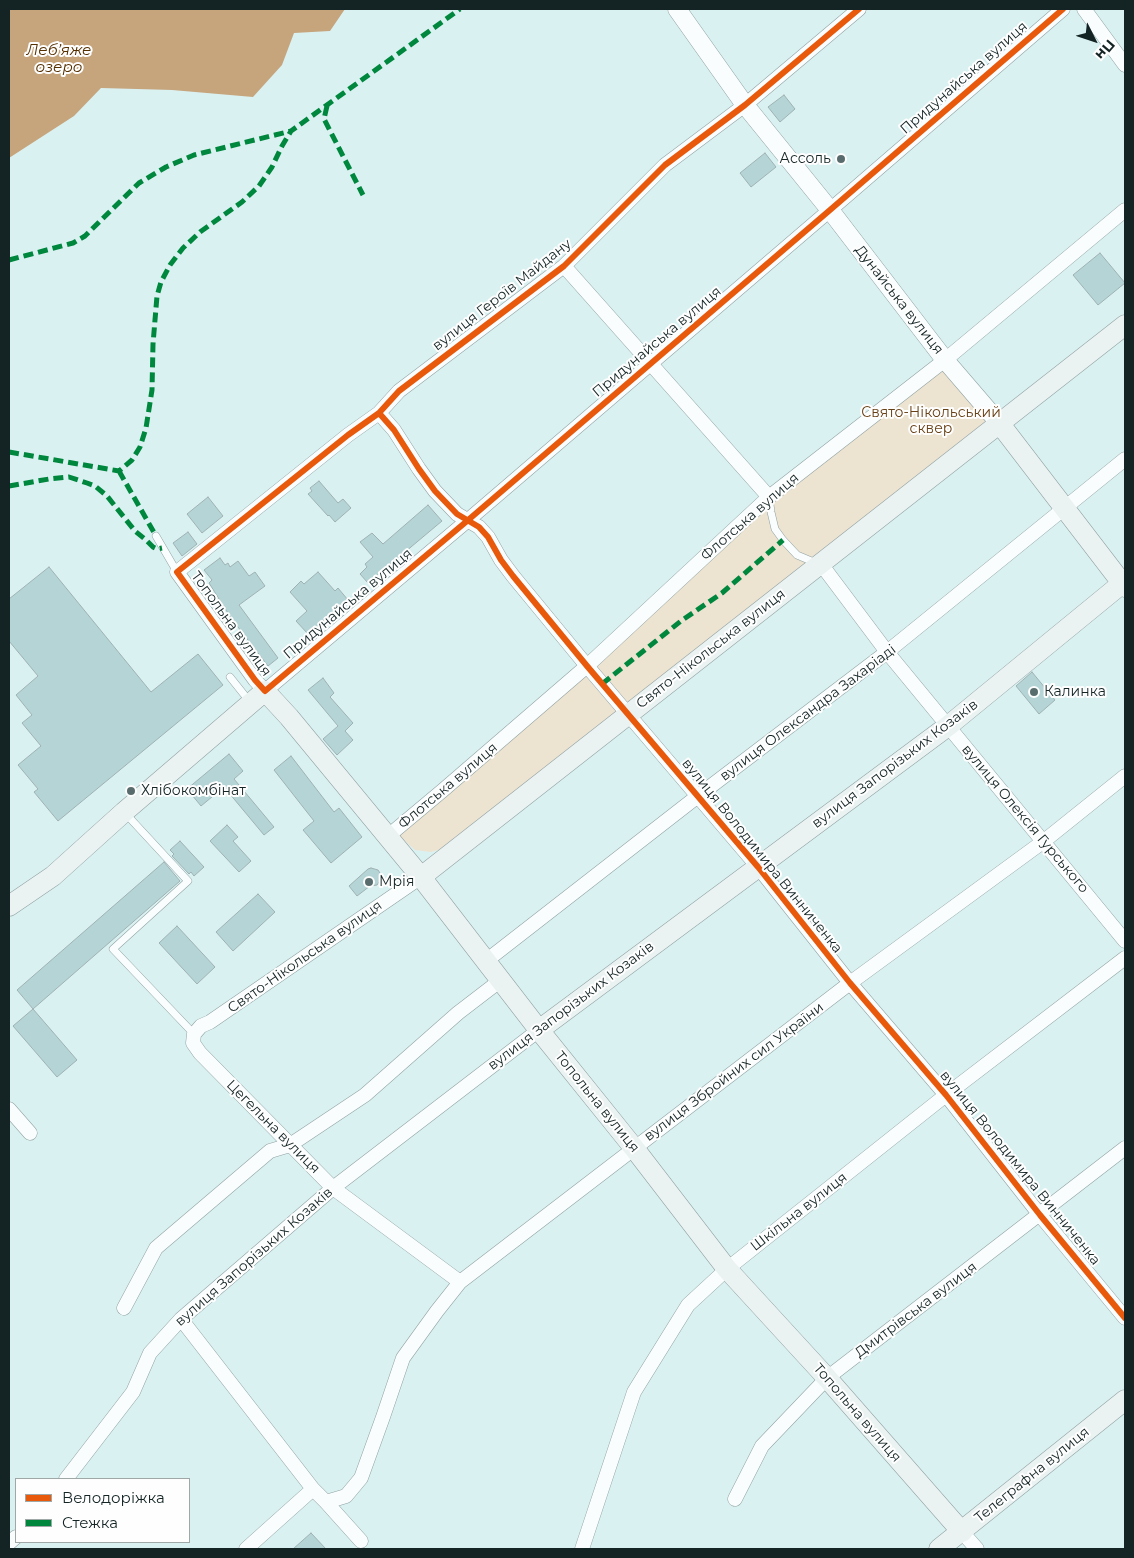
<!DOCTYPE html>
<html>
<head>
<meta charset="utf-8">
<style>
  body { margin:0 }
  #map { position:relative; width:1134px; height:1558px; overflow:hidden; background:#daf1f2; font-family:Montserrat,sans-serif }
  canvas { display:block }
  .frame { position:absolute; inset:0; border:10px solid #142425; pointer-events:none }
  .legend { position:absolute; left:15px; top:1478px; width:175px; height:65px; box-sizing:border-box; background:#fefefe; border:1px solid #a0a7a7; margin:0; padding:6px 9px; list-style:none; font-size:15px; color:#142425 }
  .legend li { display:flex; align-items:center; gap:10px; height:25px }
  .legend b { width:25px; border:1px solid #a0a7a7 }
  .north { position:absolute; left:1069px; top:15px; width:50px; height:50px; -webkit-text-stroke:4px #fefefe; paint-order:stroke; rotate:131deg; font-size:14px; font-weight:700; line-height:20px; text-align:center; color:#142425 }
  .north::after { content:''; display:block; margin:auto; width:18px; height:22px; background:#142425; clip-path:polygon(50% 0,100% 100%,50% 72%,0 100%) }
</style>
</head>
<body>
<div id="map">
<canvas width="1134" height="1558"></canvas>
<div class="frame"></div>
<ul class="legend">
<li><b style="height:6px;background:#e8590c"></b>Велодоріжка</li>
<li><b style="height:6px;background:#00873e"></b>Стежка</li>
</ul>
<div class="north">Пн</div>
</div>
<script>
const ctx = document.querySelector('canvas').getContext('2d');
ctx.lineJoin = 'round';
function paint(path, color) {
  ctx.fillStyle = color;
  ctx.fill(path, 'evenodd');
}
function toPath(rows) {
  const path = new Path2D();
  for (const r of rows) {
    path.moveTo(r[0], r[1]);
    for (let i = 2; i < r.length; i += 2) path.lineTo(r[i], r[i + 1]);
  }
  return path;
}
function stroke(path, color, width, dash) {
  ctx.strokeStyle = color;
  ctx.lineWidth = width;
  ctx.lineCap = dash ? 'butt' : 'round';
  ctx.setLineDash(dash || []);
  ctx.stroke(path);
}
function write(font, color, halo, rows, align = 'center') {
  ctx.font = font + ' Montserrat,sans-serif';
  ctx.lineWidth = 4;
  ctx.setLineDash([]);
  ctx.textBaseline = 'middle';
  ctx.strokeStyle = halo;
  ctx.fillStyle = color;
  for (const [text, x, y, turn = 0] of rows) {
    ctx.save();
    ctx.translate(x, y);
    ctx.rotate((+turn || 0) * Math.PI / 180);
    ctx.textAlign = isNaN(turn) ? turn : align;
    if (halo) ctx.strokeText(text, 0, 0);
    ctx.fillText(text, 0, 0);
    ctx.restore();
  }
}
paint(toPath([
  [943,370,984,414,985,422,980,429,449,847,431,852,415,850,398,835,779,497,934,373]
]), '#ede3d1');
paint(toPath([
  [9,9,345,9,330,31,294,33,282,65,253,97,172,90,101,88,74,116,9,158]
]), '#c6a57d');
const building = toPath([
  [784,95,795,109,780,122,768,107,784,95],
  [765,153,776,167,751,187,740,173,765,153],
  [1100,253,1125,283,1098,305,1073,275,1100,253],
  [319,481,338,503,343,499,351,508,335,522,329,515,328,516,308,494,312,491,310,488,319,481],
  [208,497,223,516,202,533,187,514,208,497],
  [428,505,442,521,368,583,360,574,367,567,365,564,373,557,360,542,372,533,383,544,428,505],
  [188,532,197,544,182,556,173,543,188,532],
  [220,558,225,565,228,563,230,567,238,561,249,576,255,572,265,586,239,605,278,658,268,666,231,618,209,583,212,580,204,570,220,558],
  [49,567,151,692,198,654,223,685,58,821,34,792,38,789,18,765,41,746,22,723,32,715,16,695,38,676,9,641,9,599,49,567],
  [318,572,335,591,338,588,348,600,308,634,296,621,307,611,290,592,301,581,304,584,318,572],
  [1032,672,1055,700,1039,714,1016,686,1032,672],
  [323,678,334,693,330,697,353,723,345,731,353,740,337,755,323,739,338,726,308,690,323,678],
  [229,754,243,771,234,779,274,827,264,835,224,787,201,806,187,789,229,754],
  [291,756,334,812,339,808,362,837,331,863,303,830,314,821,274,770,291,756],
  [227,825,238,837,233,841,251,861,239,872,210,841,227,825],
  [180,841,204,867,194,876,191,872,189,874,172,856,174,854,170,850,180,841],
  [164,862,180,881,33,1009,17,990,164,862],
  [371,868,378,870,382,876,381,879,377,885,370,886,357,896,349,886,368,869,371,868],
  [258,894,275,912,233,951,216,932,258,894],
  [177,926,215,967,197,984,159,943,177,926],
  [33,1009,77,1060,57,1077,13,1026,33,1009],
  [311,1533,326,1549,293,1549,311,1533]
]);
paint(building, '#b5d4d6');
stroke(building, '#9fb1b2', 1);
const service = toPath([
  [769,497,771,512,775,529,783,540,797,555,816,563],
  [156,536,177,572],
  [230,677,250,702],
  [126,814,188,881,113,949,194,1034]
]);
const minor = toPath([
  [859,9,745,105,665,165,564,266,399,391,379,413,348,435,177,572,255,680,265,691,467,521,830,210,1063,9],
  [1084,9,1125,65],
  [564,266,769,497],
  [379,413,394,430,419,469,435,491,457,514,479,527,488,537,501,560,513,576,587,666,758,867,850,983,946,1095,1040,1215,1125,1318],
  [821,564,887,652,1125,941],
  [387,837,442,791,587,666,769,497,945,360,1125,210],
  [421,877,210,1022,201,1026,194,1034,193,1043,200,1053,333,1188,460,1282],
  [486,961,698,796,887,652,1125,459],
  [9,1109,30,1133],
  [124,1308,156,1248,270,1151,290,1145,365,1095,458,1013,501,980],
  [181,1319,313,1489,326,1502,361,1541],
  [66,1479,133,1392,150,1353,181,1319,333,1188,539,1030],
  [735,1499,762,1446,827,1378,1125,1148],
  [326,1502,346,1496,361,1478,383,1417,403,1358,437,1311,460,1282,850,983,1044,841,1125,776],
  [962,1532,977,1549],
  [9,1543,16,1537],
  [246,1549,313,1489],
  [582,1549,634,1392,688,1305,727,1269,946,1095,1125,958]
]);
const tertiary = toPath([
  [677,9,745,105,830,210,945,360,1000,424]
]);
const secondary = toPath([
  [1000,424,1125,587],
  [421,877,1125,325],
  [9,906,53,876,124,812,265,691,289,717,421,877,539,1030,634,1148,727,1269,827,1378,962,1532],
  [539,1030,948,726,1125,581],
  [939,1549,1125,1400]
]);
stroke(service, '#91a2a3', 8);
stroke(minor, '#91a2a3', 15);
stroke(tertiary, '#91a2a3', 19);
stroke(secondary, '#91a2a3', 21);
stroke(service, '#f9fdfd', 7);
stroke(minor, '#f9fdfd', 14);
stroke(tertiary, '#f9fdfd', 18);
stroke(secondary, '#ebf2f2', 20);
stroke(toPath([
  [327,106,324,119,363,195],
  [9,260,73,243,85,236,139,183,166,167,194,155,291,131],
  [9,452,119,471,132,460,140,447,146,428,152,390,153,344,157,296,161,282,170,265,183,248,200,232,242,202,259,186,272,167,282,146,291,131,460,9],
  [119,471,156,536],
  [9,486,49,479,69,477,87,483,95,486,107,496,135,531,146,540,153,547,157,549,162,548],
  [602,684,681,621,722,593,783,540]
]), '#00873e', 5, [10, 5]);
stroke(toPath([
  [859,9,745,105,665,165,564,266,399,391,379,413,348,435,177,572,255,680,265,691,467,521,830,210,1063,9],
  [379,413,394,430,419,469,435,491,457,514,479,527,488,537,501,560,513,576,587,666,758,867,850,983,946,1095,1040,1215,1125,1318]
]), '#e8590c', 6);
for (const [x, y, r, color] of [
  [841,159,5,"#596c6d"],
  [1034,692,5,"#596c6d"],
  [131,791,5,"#596c6d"],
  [369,882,5,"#596c6d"]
]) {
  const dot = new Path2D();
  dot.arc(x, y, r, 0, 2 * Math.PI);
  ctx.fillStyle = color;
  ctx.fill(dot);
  stroke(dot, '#fefefe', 2);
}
write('14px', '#142425', '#fefefe', [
  ["Придунайська вулиця",964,78,-41],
  ["вулиця Героїв Майдану",502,295,-38],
  ["Дунайська вулиця",899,300,52],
  ["Придунайська вулиця",657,342,-40],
  ["Флотська вулиця",750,517,-41],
  ["Придунайська вулиця",348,604,-40],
  ["Топольна вулиця",231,624,54],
  ["Свято-Нікольська вулиця",711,649,-38],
  ["вулиця Олександра Захаріаді",808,713,-37],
  ["вулиця Запорізьких Козаків",895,764,-37],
  ["Флотська вулиця",448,786,-40],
  ["вулиця Олексія Гурського",1025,819,50],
  ["вулиця Володимира Винниченка",762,856,51],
  ["Свято-Нікольська вулиця",305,957,-35],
  ["вулиця Запорізьких Козаків",571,1006,-37],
  ["вулиця Збройних сил України",734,1072,-37],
  ["Топольна вулиця",597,1102,51],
  ["Цегельна вулиця",273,1127,45],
  ["вулиця Володимира Винниченка",1020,1168,51],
  ["Шкільна вулиця",799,1212,-38],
  ["вулиця Запорізьких Козаків",254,1257,-41],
  ["Дмитрівська вулиця",916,1310,-37],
  ["Топольна вулиця",857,1413,49],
  ["Телеграфна вулиця",1032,1475,-39]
]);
write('14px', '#142425', '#fefefe', [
  ["Ассоль",831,159,"right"],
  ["Калинка",1044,692],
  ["Хлібокомбінат",141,791],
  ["Мрія",379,882]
], 'left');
write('14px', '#684015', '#fefefe', [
  ["Свято-Нікольський",931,413],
  ["сквер",931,429]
]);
write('italic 15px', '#573000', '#fefefe', [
  ["Леб’яже",59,51],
  ["озеро",59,68]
]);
</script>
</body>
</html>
